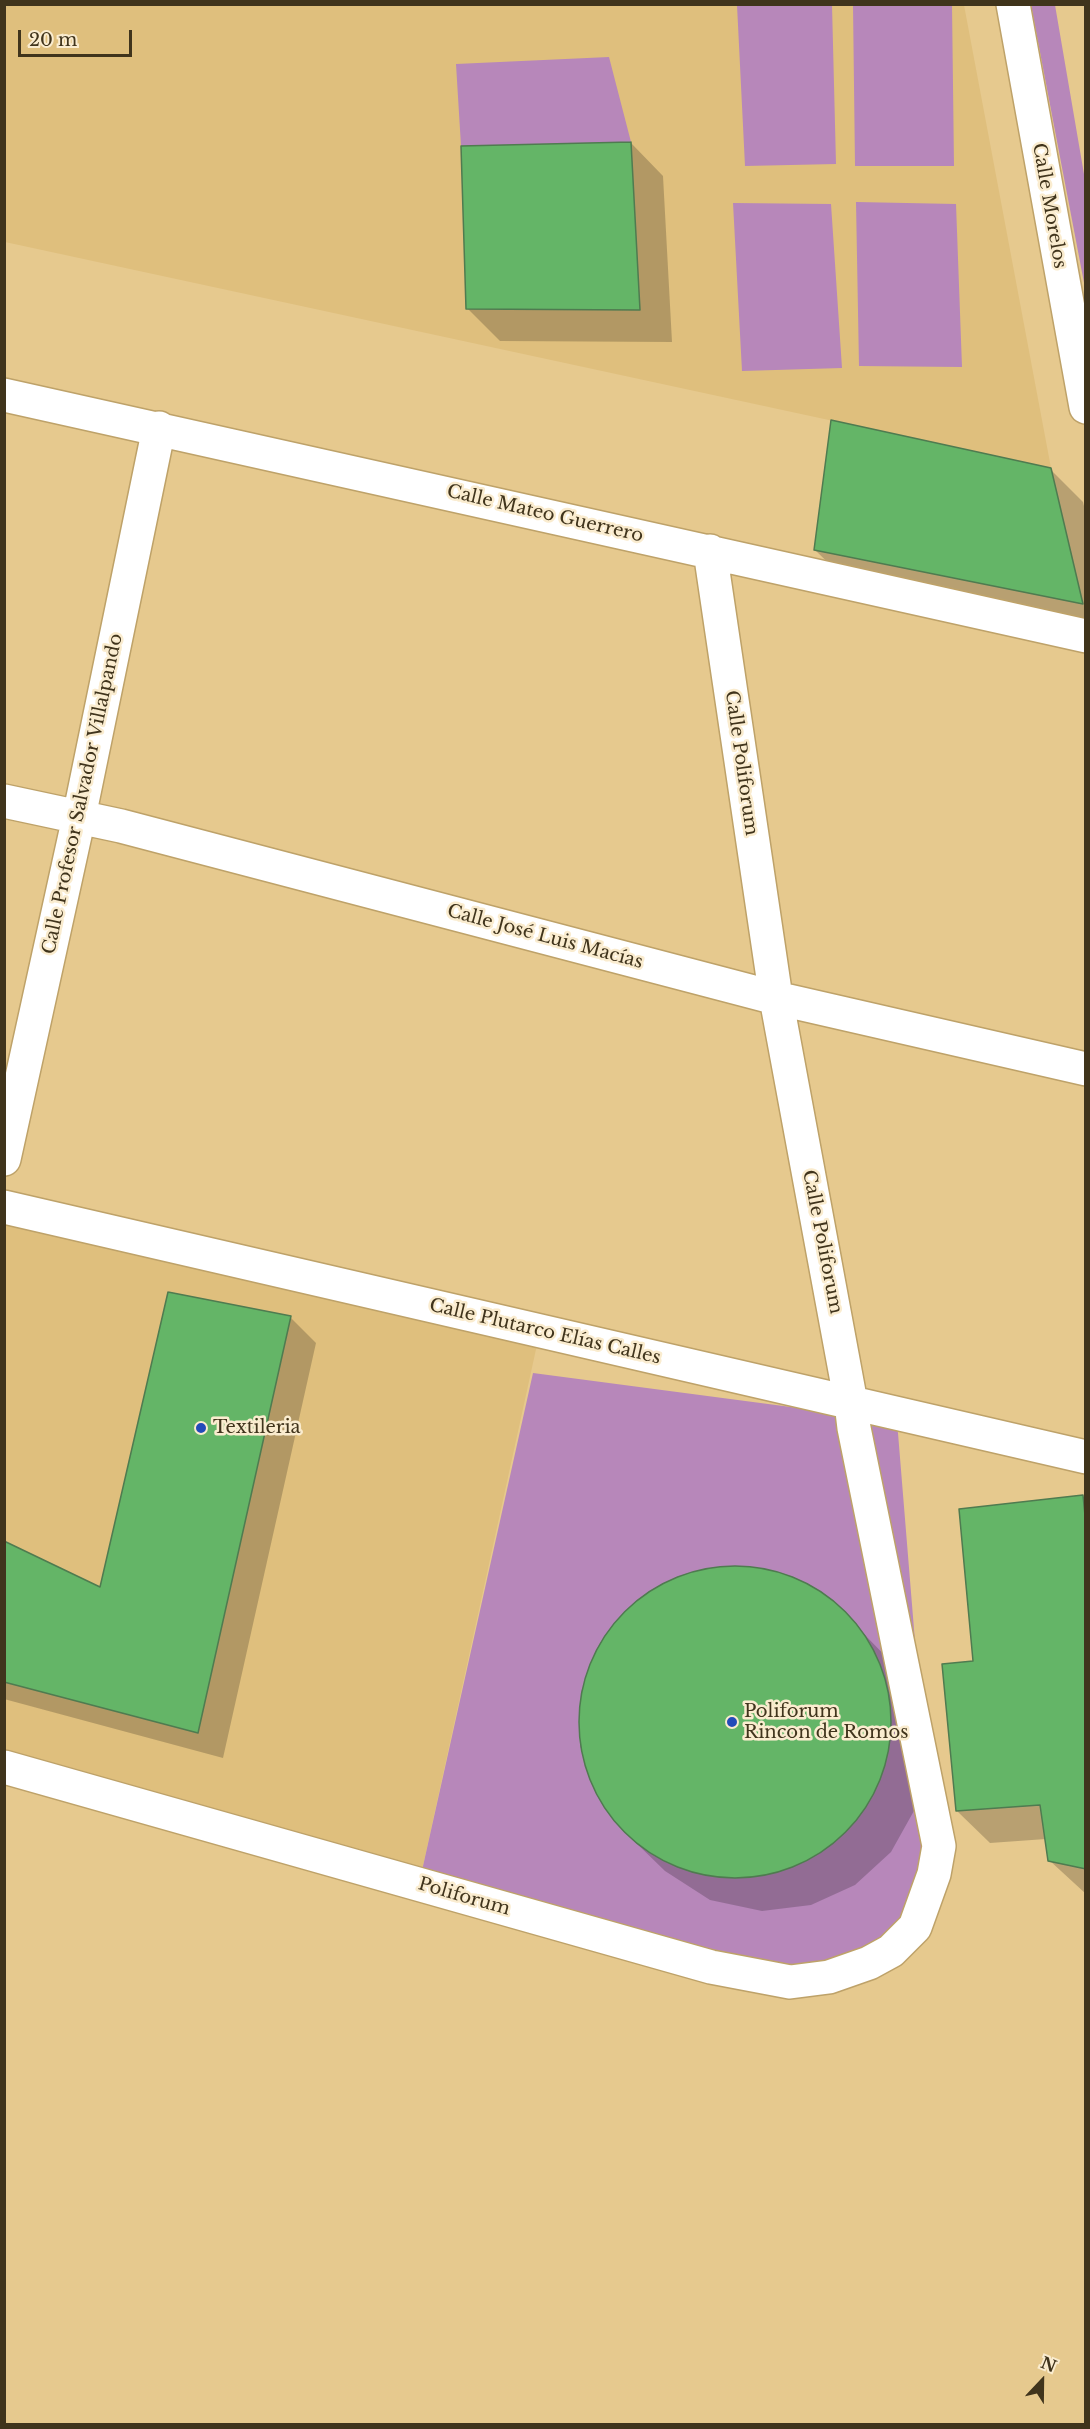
<!DOCTYPE html>
<html>
<head>
<meta charset="utf-8">
<style>
  body { margin:0 }
  #map { position:relative; width:1090px; height:2429px; overflow:hidden; background:#e6c98e; font-family:"Libre Baskerville",serif }
  canvas { display:block }
  .frame { position:absolute; inset:0; border:6px solid #40341c; pointer-events:none }
  .north { position:absolute; left:1012px; top:2351px; width:60px; height:60px; -webkit-text-stroke:4px #faeccf; paint-order:stroke; rotate:22deg; font-size:16px; font-weight:700; line-height:24px; text-align:center; color:#40341c }
  .north::after { content:''; display:block; margin:auto; width:21px; height:27px; background:#40341c; clip-path:polygon(50% 0,100% 100%,50% 72%,0 100%) }
  .scale { position:absolute; left:18px; top:30px; width:114px; height:27px; box-sizing:border-box; border:3px solid #40341c; border-top:0; padding-left:8px; font-size:18px; line-height:21px; white-space:nowrap; color:#40341c; -webkit-text-stroke:4px #faeccf; paint-order:stroke }
</style>
</head>
<body>
<div id="map">
<canvas width="1090" height="2429"></canvas>
<div class="frame"></div>
<div class="north">N</div>
<div class="scale">20 m</div>
</div>
<script>
const ctx = document.querySelector('canvas').getContext('2d');
ctx.lineJoin = 'round';
function paint(path, color) {
  ctx.fillStyle = color;
  ctx.fill(path, 'evenodd');
}
function toPath(rows) {
  const path = new Path2D();
  for (const r of rows) {
    if (r.length === 3) {
      path.moveTo(r[0] + r[2], r[1]);
      path.arc(r[0], r[1], r[2], 0, 2 * Math.PI);
      continue;
    }
    path.moveTo(r[0], r[1]);
    for (let i = 2; i < r.length; i += 2) path.lineTo(r[i], r[i + 1]);
  }
  return path;
}
function stroke(path, color, width, dash) {
  ctx.strokeStyle = color;
  ctx.lineWidth = width;
  ctx.lineCap = dash ? 'butt' : 'round';
  ctx.setLineDash(dash || []);
  ctx.stroke(path);
}
function write(font, color, halo, rows, align = 'center') {
  ctx.font = font + ' "Libre Baskerville",serif';
  ctx.lineWidth = 5;
  ctx.setLineDash([]);
  ctx.textBaseline = 'middle';
  ctx.strokeStyle = halo;
  ctx.fillStyle = color;
  for (const [text, x, y, turn = 0] of rows) {
    ctx.save();
    ctx.translate(x, y);
    ctx.rotate((+turn || 0) * Math.PI / 180);
    ctx.textAlign = isNaN(turn) ? turn : align;
    if (halo) ctx.strokeText(text, 0, 0);
    ctx.fillText(text, 0, 0);
    ctx.restore();
  }
}
paint(toPath([
  [5,5,964,5,1051,468,5,242],
  [4,1207,540,1331,419,1884,5,1767]
]), '#dfbf7d');
paint(toPath([
  [737,5,832,5,836,164,745,166],
  [853,5,952,5,954,166,855,166],
  [1031,5,1055,5,1085,180,1085,288],
  [609,57,631,142,461,146,456,64],
  [856,202,956,204,962,367,859,366],
  [733,203,831,204,842,368,742,371],
  [533,1373,897,1421,934,1874,915,1927,790,1982,419,1884]
]), '#b787ba');
paint(toPath([
  [631,143,663,176,672,342,500,341,468,309],
  [1050,469,1083,502,1086,514,1086,630,848,582,815,550],
  [290,1317,316,1343,223,1758,4,1699,4,1542,101,1589],
  [1082,1497,1086,1500,1086,1894,1049,1860,1046,1839,990,1843,957,1811,975,1662],
  [734,1567,787,1576,830,1599,897,1668,915,1809,891,1852,855,1885,811,1905,762,1911,710,1900,665,1871,631,1838,598,1796,580,1746,581,1692,600,1643,635,1602,682,1576]
]), '#0003');
const building = toPath([
  [631,142,640,310,466,309,461,146,631,142],
  [831,420,1051,468,1083,604,814,550,831,420],
  [168,1292,291,1316,198,1733,4,1682,4,1541,100,1587,168,1292],
  [1083,1495,1086,1526,1086,1869,1048,1861,1040,1805,956,1811,942,1664,973,1661,959,1509,1083,1495],
  [735,1722,156]
]);
paint(building, '#64b567');
stroke(building, '#4f7b50', 1.5);
const minor = toPath([
  [1013,4,1086,407],
  [4,395,1086,636],
  [4,801,121,826,776,998,1086,1069],
  [4,1159,79,817,159,428],
  [4,1207,1086,1457],
  [4,1767,711,1967,790,1982,829,1977,869,1963,891,1951,915,1927,934,1874,939,1846,854,1428,851,1403,776,998,710,551]
]);
stroke(minor, '#bea269', 36);
stroke(minor, '#fff', 33);
for (const [x, y, r, color] of [
  [201,1428,6,"#234bb9"],
  [732,1722,6,"#234bb9"]
]) {
  const dot = new Path2D();
  dot.arc(x, y, r, 0, 2 * Math.PI);
  ctx.fillStyle = color;
  ctx.fill(dot);
  stroke(dot, '#faeccf', 2);
}
write('18px', '#40341c', '#faeccf', [
  ["Calle Morelos",1049,206,80],
  ["Calle Mateo Guerrero",545,514,13],
  ["Calle Poliforum",741,763,82],
  ["Calle Profesor Salvador Villalpando",83,794,-78],
  ["Calle José Luis Macías",545,937,15],
  ["Calle Poliforum",822,1242,79],
  ["Calle Plutarco Elías Calles",545,1332,13],
  ["Poliforum",464,1897,16]
]);
write('18px', '#40341c', '#faeccf', [
  ["Textileria",213,1428],
  ["Poliforum",744,1712],
  ["Rincon de Romos",744,1733]
], 'left');
</script>
</body>
</html>
